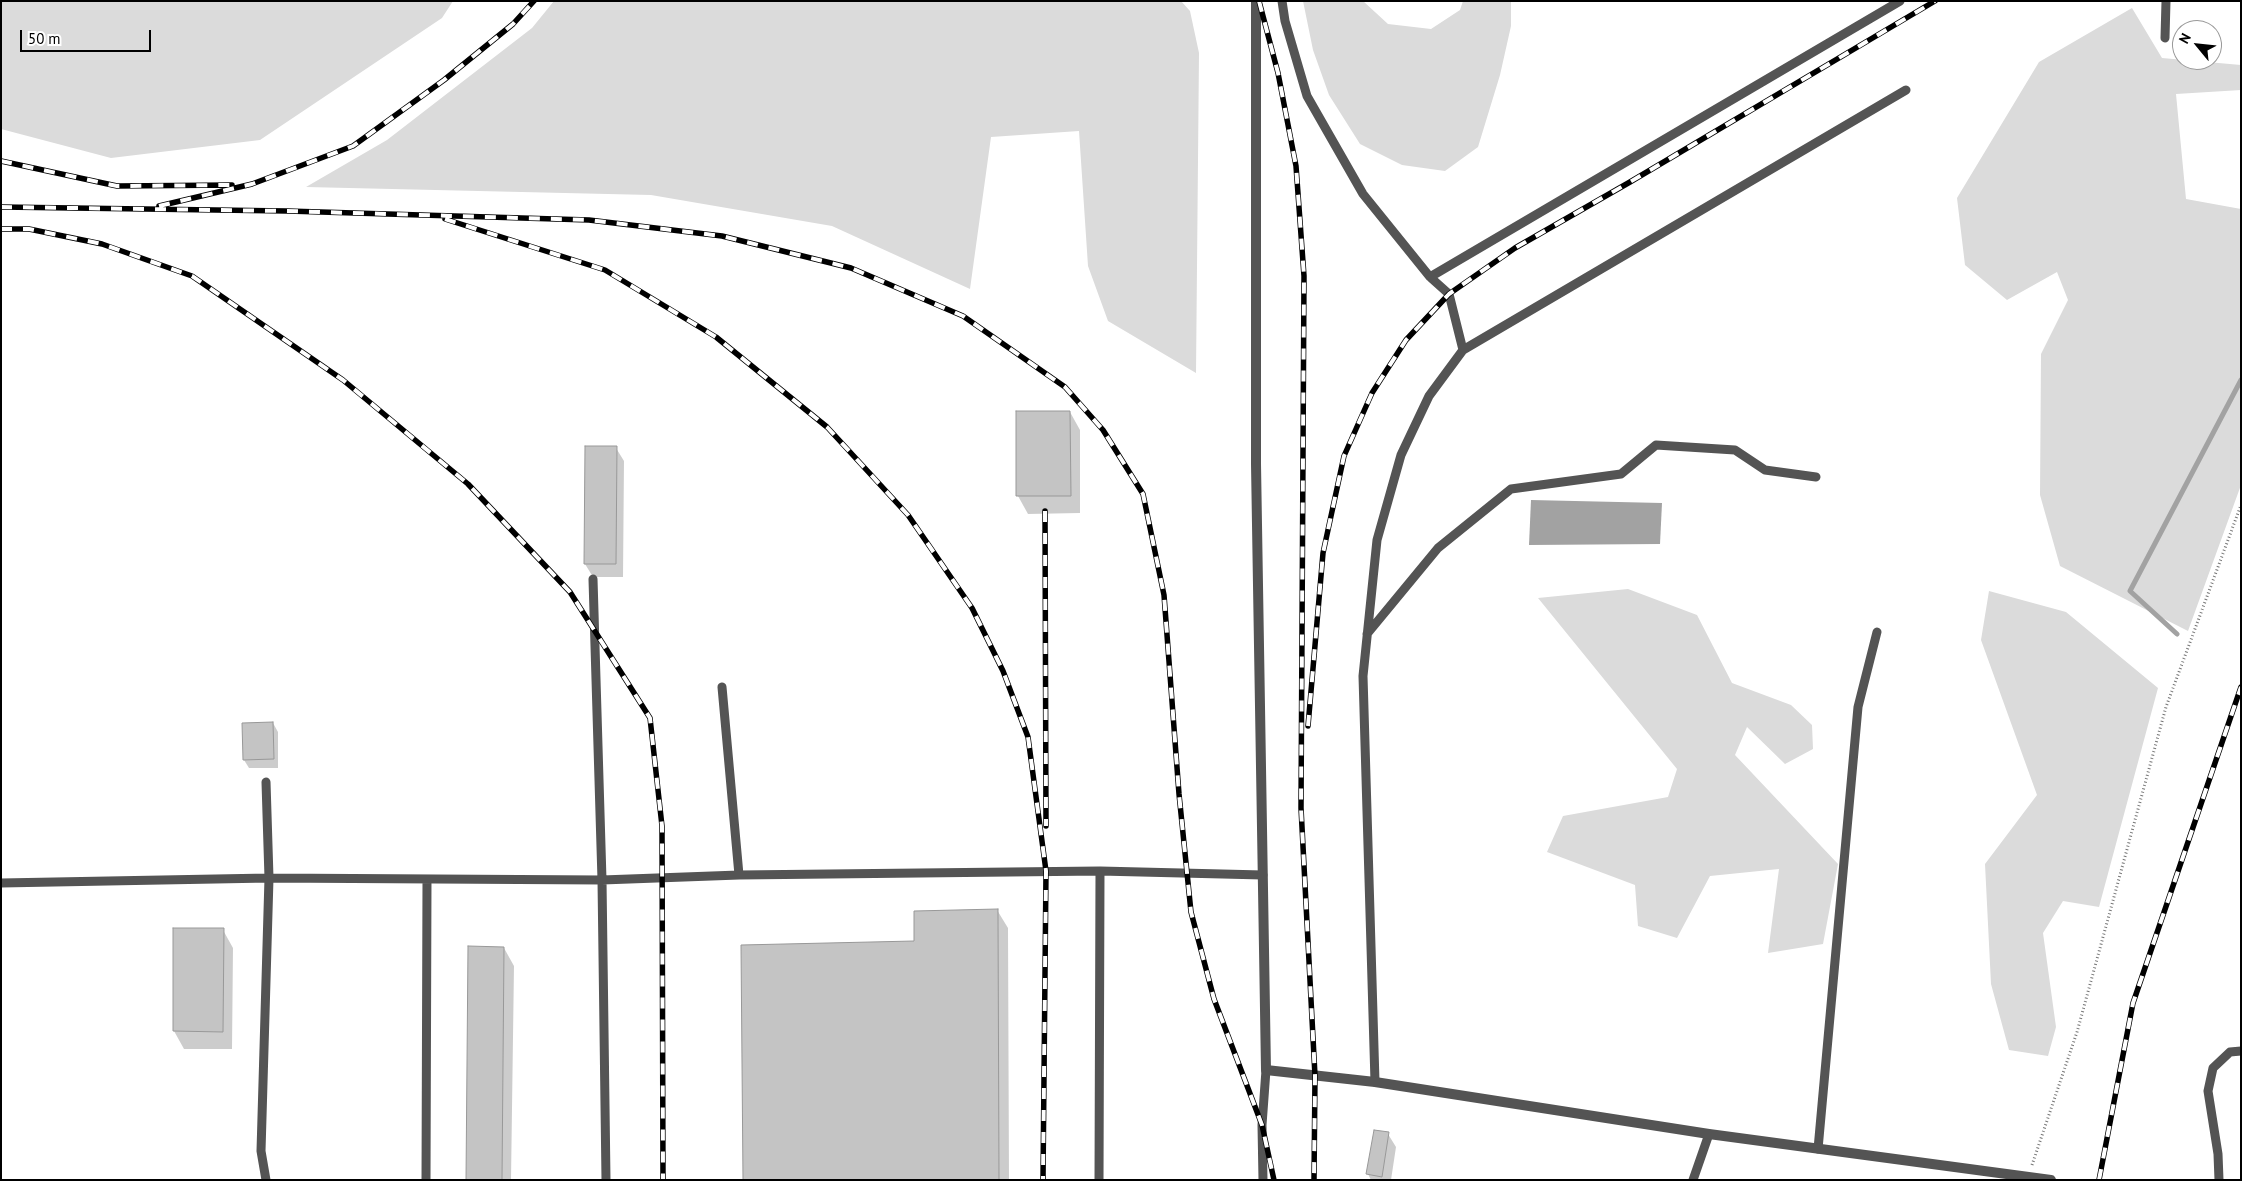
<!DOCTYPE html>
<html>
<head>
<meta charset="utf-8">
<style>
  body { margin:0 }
  #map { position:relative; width:2242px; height:1181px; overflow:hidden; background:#fff; font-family:"PT Sans",sans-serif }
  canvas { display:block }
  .frame { position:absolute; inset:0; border:2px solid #000; pointer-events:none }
  .north { position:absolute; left:2172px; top:20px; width:50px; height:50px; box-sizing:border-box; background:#fff; border:1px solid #999; border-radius:50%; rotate:298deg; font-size:14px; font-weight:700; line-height:20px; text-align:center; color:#000 }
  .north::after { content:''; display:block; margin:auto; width:18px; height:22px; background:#000; clip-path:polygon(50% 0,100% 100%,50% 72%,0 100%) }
  .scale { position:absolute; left:20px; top:30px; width:131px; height:22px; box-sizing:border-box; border:2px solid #000; border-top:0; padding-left:6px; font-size:15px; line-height:18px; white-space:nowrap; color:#000; -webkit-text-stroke:4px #fff; paint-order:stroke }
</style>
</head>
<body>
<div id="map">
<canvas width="2242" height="1181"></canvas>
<div class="frame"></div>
<div class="north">N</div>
<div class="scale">50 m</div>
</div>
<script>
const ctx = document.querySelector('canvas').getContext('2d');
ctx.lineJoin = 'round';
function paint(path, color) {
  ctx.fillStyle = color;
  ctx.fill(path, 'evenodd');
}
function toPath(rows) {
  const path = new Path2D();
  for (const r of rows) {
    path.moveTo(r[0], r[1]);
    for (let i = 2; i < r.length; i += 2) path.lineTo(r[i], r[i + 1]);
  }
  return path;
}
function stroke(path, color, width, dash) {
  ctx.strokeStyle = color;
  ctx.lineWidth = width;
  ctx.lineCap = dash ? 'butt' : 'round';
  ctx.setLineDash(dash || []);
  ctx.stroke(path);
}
paint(toPath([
  [1,1,453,1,442,18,260,140,111,158,1,129],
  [554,1,1181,1,1190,11,1199,53,1196,373,1108,321,1088,266,1079,131,991,137,970,289,832,226,651,195,306,187,387,140,532,28],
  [1303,1,1363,1,1388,24,1431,29,1460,10,1463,1,1511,1,1511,26,1500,75,1478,147,1445,171,1402,165,1360,144,1329,95,1313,50],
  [2132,8,2162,58,2241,65,2241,90,2176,94,2186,199,2241,209,2241,485,2188,631,2060,566,2040,495,2041,354,2068,300,2057,272,2007,300,1965,265,1957,198,2039,62],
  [1628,589,1697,615,1732,683,1791,705,1812,725,1813,749,1785,764,1747,727,1735,755,1838,864,1823,944,1768,953,1779,869,1710,876,1677,938,1638,926,1635,885,1547,852,1563,816,1668,797,1677,769,1538,598],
  [1989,591,2066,612,2158,688,2099,907,2063,901,2043,933,2056,1027,2048,1056,2009,1050,1991,984,1985,864,2037,795,1981,640]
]), '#dbdbdb');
paint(toPath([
  [1531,500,1662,503,1660,544,1529,545]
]), '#a2a2a2');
paint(toPath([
  [1070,412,1080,430,1080,513,1028,514,1018,496],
  [616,448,624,461,623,577,593,577,585,564],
  [273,723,278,732,278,768,249,768,244,760],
  [997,910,1008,928,1009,1180,745,1180,915,942],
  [223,930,233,948,232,1049,184,1049,174,1031],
  [504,948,514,966,511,1180,467,1180],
  [1388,1134,1396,1147,1391,1180,1371,1180,1368,1174]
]), '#0003');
stroke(toPath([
  [2177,634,2130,591,2241,380]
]), '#a2a2a2', 5);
const building = toPath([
  [1016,411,1070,411,1071,496,1016,496,1016,411],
  [585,446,617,446,616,564,584,564,585,446],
  [273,722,274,759,243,760,242,723,273,722],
  [998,909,999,1180,743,1180,741,945,914,941,914,911,998,909],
  [173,928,224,928,223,1032,173,1031,173,928],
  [468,946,504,947,502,1180,466,1180,468,946],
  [1374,1130,1389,1132,1382,1177,1366,1174,1374,1130]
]);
paint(building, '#c4c4c4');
stroke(building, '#989898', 1);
stroke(toPath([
  [2032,1165,2077,1032,2166,707,2241,505]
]), '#767676', 3, [1, 2.5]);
stroke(toPath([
  [1282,1,1285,21,1307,96,1363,194,1430,277,1449,294,1463,350],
  [2165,38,2166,1],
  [1430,277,1900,1],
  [593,579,602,880,606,1180],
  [1367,634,1438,548,1511,489,1621,474,1656,445,1735,450,1765,470,1816,477],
  [722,687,739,875],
  [1100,871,1263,875],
  [1,883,269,878,602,880,739,875,1100,871,1099,1180],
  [1375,1082,1363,676,1377,540,1401,455,1429,396,1463,350,1906,90],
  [1818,1149,1858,707,1877,632],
  [266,1180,261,1151,269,878,266,782],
  [426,1180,427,879],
  [1263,1180,1262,1125,1266,1070],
  [1693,1180,1709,1134],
  [2219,1180,2218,1154,2208,1091,2213,1068,2230,1052,2241,1051]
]), '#545454', 9);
stroke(toPath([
  [1256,1,1256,464,1266,1070,1375,1082,1709,1134,2051,1180]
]), '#545454', 10);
const rail = toPath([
  [1259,1,1278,73,1296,166,1304,276,1301,808,1315,1076,1314,1180],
  [1,161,117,186,232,185],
  [159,206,252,184,353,146,444,80,513,24,534,1],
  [1,207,287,211,589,220,722,236,851,268,963,316,1065,387,1103,430,1143,494,1164,595,1179,794,1191,912,1214,999,1262,1125,1274,1180],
  [445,219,605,270,716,337,827,427,908,515,972,608,1003,671,1028,737,1046,871,1043,1180],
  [1,229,29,229,102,244,192,276,343,380,468,484,570,592,650,718,662,826,663,1180],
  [1045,511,1046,826],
  [1308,726,1323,553,1344,456,1372,393,1406,340,1449,294,1515,248,1630,182,1935,1],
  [2099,1180,2133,1003,2241,687]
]);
stroke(rail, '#000', 5.5);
stroke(rail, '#fff', 4, [11]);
</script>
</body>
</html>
